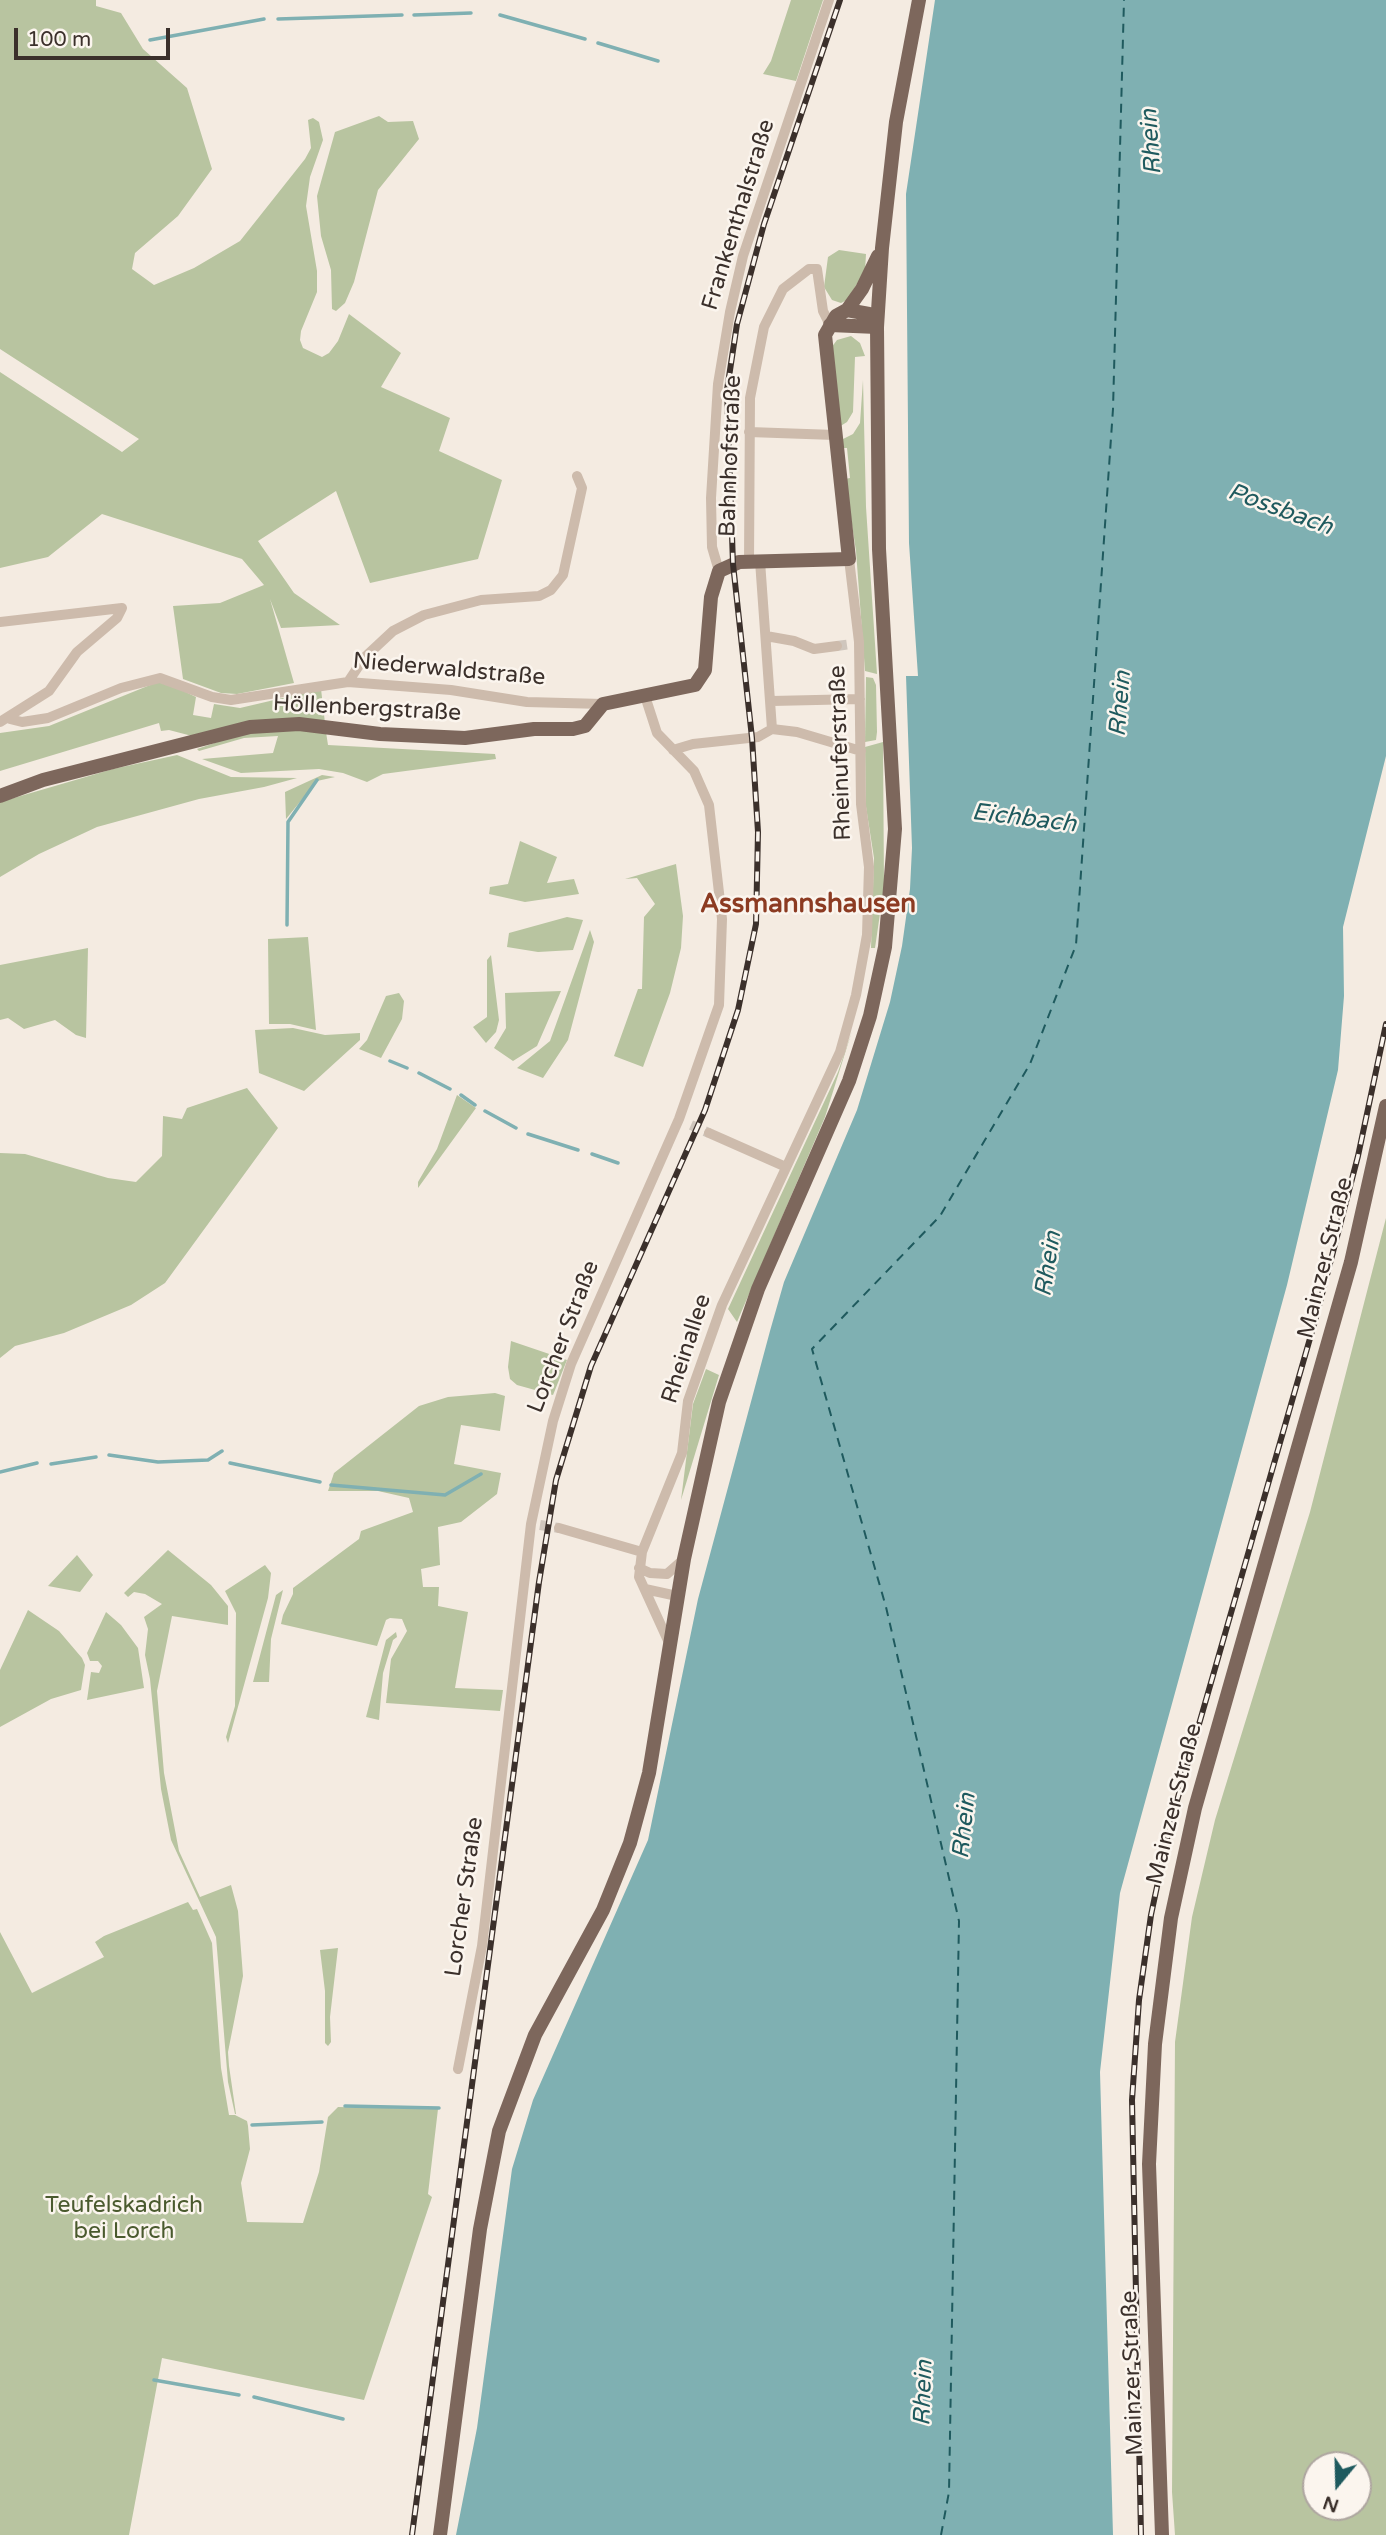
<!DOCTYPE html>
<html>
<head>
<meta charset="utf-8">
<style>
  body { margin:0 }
  #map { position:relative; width:1386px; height:2535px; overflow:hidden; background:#f4ebe1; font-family:"Varela Round",sans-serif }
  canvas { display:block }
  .north { position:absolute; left:1302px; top:2451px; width:70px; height:70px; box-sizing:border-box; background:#fbf5ee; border:2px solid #aea6a0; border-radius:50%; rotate:199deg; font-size:19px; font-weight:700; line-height:28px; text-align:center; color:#3b302b }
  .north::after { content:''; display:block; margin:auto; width:24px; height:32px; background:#1f5a5e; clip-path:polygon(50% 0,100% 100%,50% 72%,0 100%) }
  .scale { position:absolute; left:14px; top:28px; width:156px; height:32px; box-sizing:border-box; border:4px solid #3b302b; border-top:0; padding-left:9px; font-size:21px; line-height:24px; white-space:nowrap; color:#3b302b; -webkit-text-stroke:5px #fbf5ee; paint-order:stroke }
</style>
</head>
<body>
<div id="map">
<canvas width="1386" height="2535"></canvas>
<div class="north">N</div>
<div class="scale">100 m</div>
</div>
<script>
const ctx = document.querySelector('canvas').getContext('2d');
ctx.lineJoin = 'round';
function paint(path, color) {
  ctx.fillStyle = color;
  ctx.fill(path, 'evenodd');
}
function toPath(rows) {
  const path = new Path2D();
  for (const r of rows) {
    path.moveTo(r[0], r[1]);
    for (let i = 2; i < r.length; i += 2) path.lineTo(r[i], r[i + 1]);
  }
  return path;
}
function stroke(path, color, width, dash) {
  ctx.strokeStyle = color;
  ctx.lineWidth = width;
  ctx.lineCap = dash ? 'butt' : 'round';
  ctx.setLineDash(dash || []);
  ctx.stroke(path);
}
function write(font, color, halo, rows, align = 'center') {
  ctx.font = font + ' "Varela Round",sans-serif';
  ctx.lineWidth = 5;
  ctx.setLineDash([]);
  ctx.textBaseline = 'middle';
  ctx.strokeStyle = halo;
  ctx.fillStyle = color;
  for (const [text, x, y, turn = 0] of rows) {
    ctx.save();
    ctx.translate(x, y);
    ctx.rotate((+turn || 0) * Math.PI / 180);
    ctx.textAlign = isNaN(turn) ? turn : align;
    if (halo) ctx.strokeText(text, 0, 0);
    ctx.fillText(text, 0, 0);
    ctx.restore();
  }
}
paint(toPath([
  [0,0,96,0,96,6,121,13,143,49,187,88,212,169,178,216,135,253,132,269,154,285,194,268,240,241,305,159,311,148,308,120,313,118,319,122,323,140,310,177,306,206,317,271,317,292,301,331,300,340,303,348,322,357,329,353,338,341,349,314,401,353,381,387,450,418,439,451,502,480,478,559,370,583,336,491,258,541,294,593,340,625,281,628,270,599,294,683,237,694,221,693,183,679,173,606,220,603,264,585,242,559,102,514,48,557,0,568,0,372,122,452,139,439,0,349],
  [791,0,823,0,796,81,763,74,771,61],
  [379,116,388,122,413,121,419,139,378,190,354,282,345,303,336,311,332,309,331,270,321,236,317,196,335,132],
  [839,250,866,254,865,271,847,300,841,303,832,300,824,287,828,257],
  [851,336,860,343,865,356,855,357,853,412,847,422,839,427,831,348,837,340],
  [863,380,866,507,877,674,865,671,856,551,845,479,850,478,847,448,841,448,841,440,853,434,860,423],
  [866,677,873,678,876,685,877,732,876,740,865,742],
  [155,683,167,683,196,697,193,715,211,718,214,704,240,708,321,689,325,723,192,736,169,730,161,731,159,723,0,771,0,733,49,726],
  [293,730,326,732,328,745,495,754,496,759,383,774,367,782,343,773,319,769,241,773,202,759,273,753,278,736,244,738,199,751,197,749,244,733],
  [883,742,884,886,875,948,871,948,874,858,866,807,865,747],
  [177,755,231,777,297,778,264,787,199,799,97,827,39,854,0,877,0,802,113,769],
  [322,775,335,777,317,781,286,819,285,792],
  [520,841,557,857,547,883,574,879,579,894,525,902,489,894,490,887,508,884],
  [676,864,683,916,681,948,670,993,643,1067,614,1056,638,989,642,989,644,917,655,904,637,878,625,879],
  [567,917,583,920,573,950,538,952,507,947,509,933],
  [590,930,594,942,568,1040,543,1078,517,1068,550,1041],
  [308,937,316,1030,290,1024,269,1024,268,939],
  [88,948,86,1038,76,1035,55,1020,24,1029,8,1018,0,1020,0,965],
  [491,955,499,1020,496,1032,486,1043,473,1027,487,1017,487,960],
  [561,991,537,1046,513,1061,494,1048,506,1028,505,993],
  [399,993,404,1001,402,1019,381,1058,359,1049,367,1040,386,996],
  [293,1028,325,1035,360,1033,360,1040,304,1091,259,1073,255,1030],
  [852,1031,825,1117,737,1322,728,1309,838,1072],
  [247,1088,278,1128,165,1283,131,1305,64,1333,15,1346,0,1358,0,1153,25,1154,108,1178,136,1182,162,1156,163,1116,182,1119,187,1108],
  [457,1095,476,1108,418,1188,418,1182,437,1149],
  [1386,1218,1386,2535,1175,2535,1172,2492,1175,2042,1192,1917,1215,1820,1310,1512],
  [1316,2465,1358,2465,1358,2507,1316,2507],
  [511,1341,567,1360,553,1395,517,1385,510,1379,508,1367],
  [706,1369,719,1375,681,1500,693,1404],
  [495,1393,505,1396,500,1431,461,1425,454,1464,501,1473,497,1494,461,1522,438,1527,440,1565,421,1569,423,1587,439,1587,438,1606,468,1612,455,1688,503,1690,500,1711,386,1703,391,1659,407,1631,402,1619,390,1618,386,1620,377,1646,281,1624,283,1615,293,1594,293,1588,359,1539,361,1531,413,1512,409,1498,378,1491,328,1491,334,1473,419,1406,448,1397],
  [168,1550,211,1585,228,1606,228,1625,172,1616,157,1691,164,1773,179,1851,200,1897,231,1885,238,1911,243,1976,228,2052,229,2066,236,2114,235,2114,228,2082,216,1937,171,1840,161,1789,150,1679,145,1655,148,1629,144,1617,162,1604,145,1594,134,1592,128,1597,124,1593],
  [77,1555,93,1575,80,1592,48,1586],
  [265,1565,271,1573,268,1598,228,1743,226,1737,235,1706,236,1613,225,1591],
  [283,1590,271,1639,269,1682,253,1682,276,1595],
  [28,1610,59,1631,82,1658,85,1665,81,1690,51,1699,0,1727,0,1670],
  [106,1612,121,1625,138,1648,144,1688,87,1700,91,1672,99,1673,102,1666,98,1661,90,1661,87,1653],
  [396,1632,397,1637,393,1640,383,1673,379,1720,366,1717,386,1640],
  [188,1902,193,1910,197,1909,212,1943,221,2068,229,2115,235,2115,247,2121,248,2126,250,2149,241,2183,247,2222,303,2223,319,2172,328,2117,338,2107,438,2109,428,2194,432,2197,364,2400,162,2358,129,2535,0,2535,0,1932,32,1993,104,1957,95,1942,104,1936],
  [338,1948,330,2017,331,2042,328,2046,325,2043,325,1991,320,1950]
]), '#b8c4a0');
paint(toPath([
  [935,0,1386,0,1386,756,1343,927,1344,996,1338,1070,1287,1285,1120,1893,1100,2072,1113,2535,456,2535,477,2428,512,2169,533,2100,648,1840,698,1599,770,1331,784,1282,857,1110,890,1002,902,946,910,889,912,848,906,676,918,676,909,543,906,194]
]), '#7fb0b2');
stroke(toPath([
  [414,15,471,13],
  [500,15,585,39],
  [278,19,402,15],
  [150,40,264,19],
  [598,43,658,61],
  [287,925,288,822,317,780],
  [390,1061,407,1068],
  [419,1073,450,1089],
  [461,1095,475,1105],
  [485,1111,516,1128],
  [528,1134,578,1150],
  [592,1154,618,1163],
  [109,1455,158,1462,208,1460,222,1451],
  [230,1463,320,1482],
  [51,1464,96,1457],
  [0,1472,37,1463],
  [331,1485,445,1495,481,1474],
  [345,2106,439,2108],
  [252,2125,322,2122],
  [154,2380,239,2395],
  [254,2397,343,2419]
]), '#7fb0b2', 3.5);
stroke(toPath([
  [941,2535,949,2492,959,1921,886,1607,812,1349,940,1216,1030,1064,1076,945,1113,409,1124,0]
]), '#1f5a5e', 2, [9, 7]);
stroke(toPath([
  [837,646,851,644],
  [691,1125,709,1133],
  [540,1525,559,1528]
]), '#cfc6bd', 10, [10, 5]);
stroke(toPath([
  [749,432,835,435],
  [760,561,772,729],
  [749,562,750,398,764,327,783,289,809,269,817,269,823,311,830,325],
  [719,571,712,547,711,498,718,384,730,312,743,256,829,0],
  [0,622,122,608],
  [766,636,794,641,814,649,837,646],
  [348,682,364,658,393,631,424,615,481,600,539,596,551,590,563,575,582,488,577,476],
  [772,701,860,699],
  [10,719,22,722,48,718,121,688,160,678,212,697,231,700,348,682,451,690,527,702,603,704],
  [0,722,49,691,77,652,117,618,122,608],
  [673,750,693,744,758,737,772,729,797,732,861,751],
  [709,1133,786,1167],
  [559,1528,642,1552],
  [639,1568,650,1573,667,1574,684,1559],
  [645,1589,677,1596],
  [670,1645,639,1577,642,1552,682,1453,688,1401,722,1305,840,1052,856,995,867,935,869,867,861,804,859,642,849,559],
  [458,2069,482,1946,531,1524,553,1421,571,1364,679,1119,719,1005,722,919,709,805,694,771,657,733,645,696]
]), '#cdbbac', 10);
stroke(toPath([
  [847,310,869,314,877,327],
  [830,325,877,327],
  [0,796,43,780,250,727,299,724,380,734,465,738,534,729,573,729,585,726,603,704,695,685,705,670,711,597,719,571,739,562,849,559,825,335,836,316,847,310,862,289,878,256],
  [440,2535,480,2229,499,2131,535,2035,603,1910,630,1843,649,1773,684,1559,719,1402,758,1289,849,1081,870,1016,885,947,895,829,879,549,877,327,882,248,896,122,919,0],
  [1162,2535,1149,2164,1155,2044,1171,1918,1195,1808,1351,1262,1386,1106]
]), '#7d675c', 14);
const rail = toPath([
  [412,2535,539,1582,556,1480,591,1366,705,1110,738,1010,756,924,758,832,752,738,733,564,727,390,737,324,764,224,840,0],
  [1141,2535,1132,2100,1139,2000,1151,1915,1170,1825,1315,1321,1358,1156,1386,1024]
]);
stroke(rail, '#3b302b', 6);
stroke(rail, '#fbf5ee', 3.5, [10]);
write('23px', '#3b302b', '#fbf5ee', [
  ["Frankenthalstraße",739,215,-73],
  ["Bahnhofstraße",731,456,-88],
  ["Niederwaldstraße",449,670,5],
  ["Höllenbergstraße",367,709,3],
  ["Rheinuferstraße",841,753,-92],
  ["Mainzer Straße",1326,1258,-76],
  ["Lorcher Straße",564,1337,-69],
  ["Rheinallee",687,1349,-72],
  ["Mainzer Straße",1175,1804,-76],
  ["Lorcher Straße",465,1897,-82],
  ["Mainzer Straße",1133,2373,-92]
]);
write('23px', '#4a5a2e', '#fbf5ee', [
  ["Teufelskadrich",124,2206],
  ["bei Lorch",124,2232]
]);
write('italic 24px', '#1f5a5e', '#fbf5ee', [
  ["Rhein",1152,142,-94],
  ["Possbach",1280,510,20],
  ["Rhein",1121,704,-85],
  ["Eichbach",1024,819,7],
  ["Rhein",1049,1264,-81],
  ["Rhein",965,1826,-84],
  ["Rhein",924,2393,-88]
]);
write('bold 26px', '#8c3b22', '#fbf5ee', [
  ["Assmannshausen",808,905]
]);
</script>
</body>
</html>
